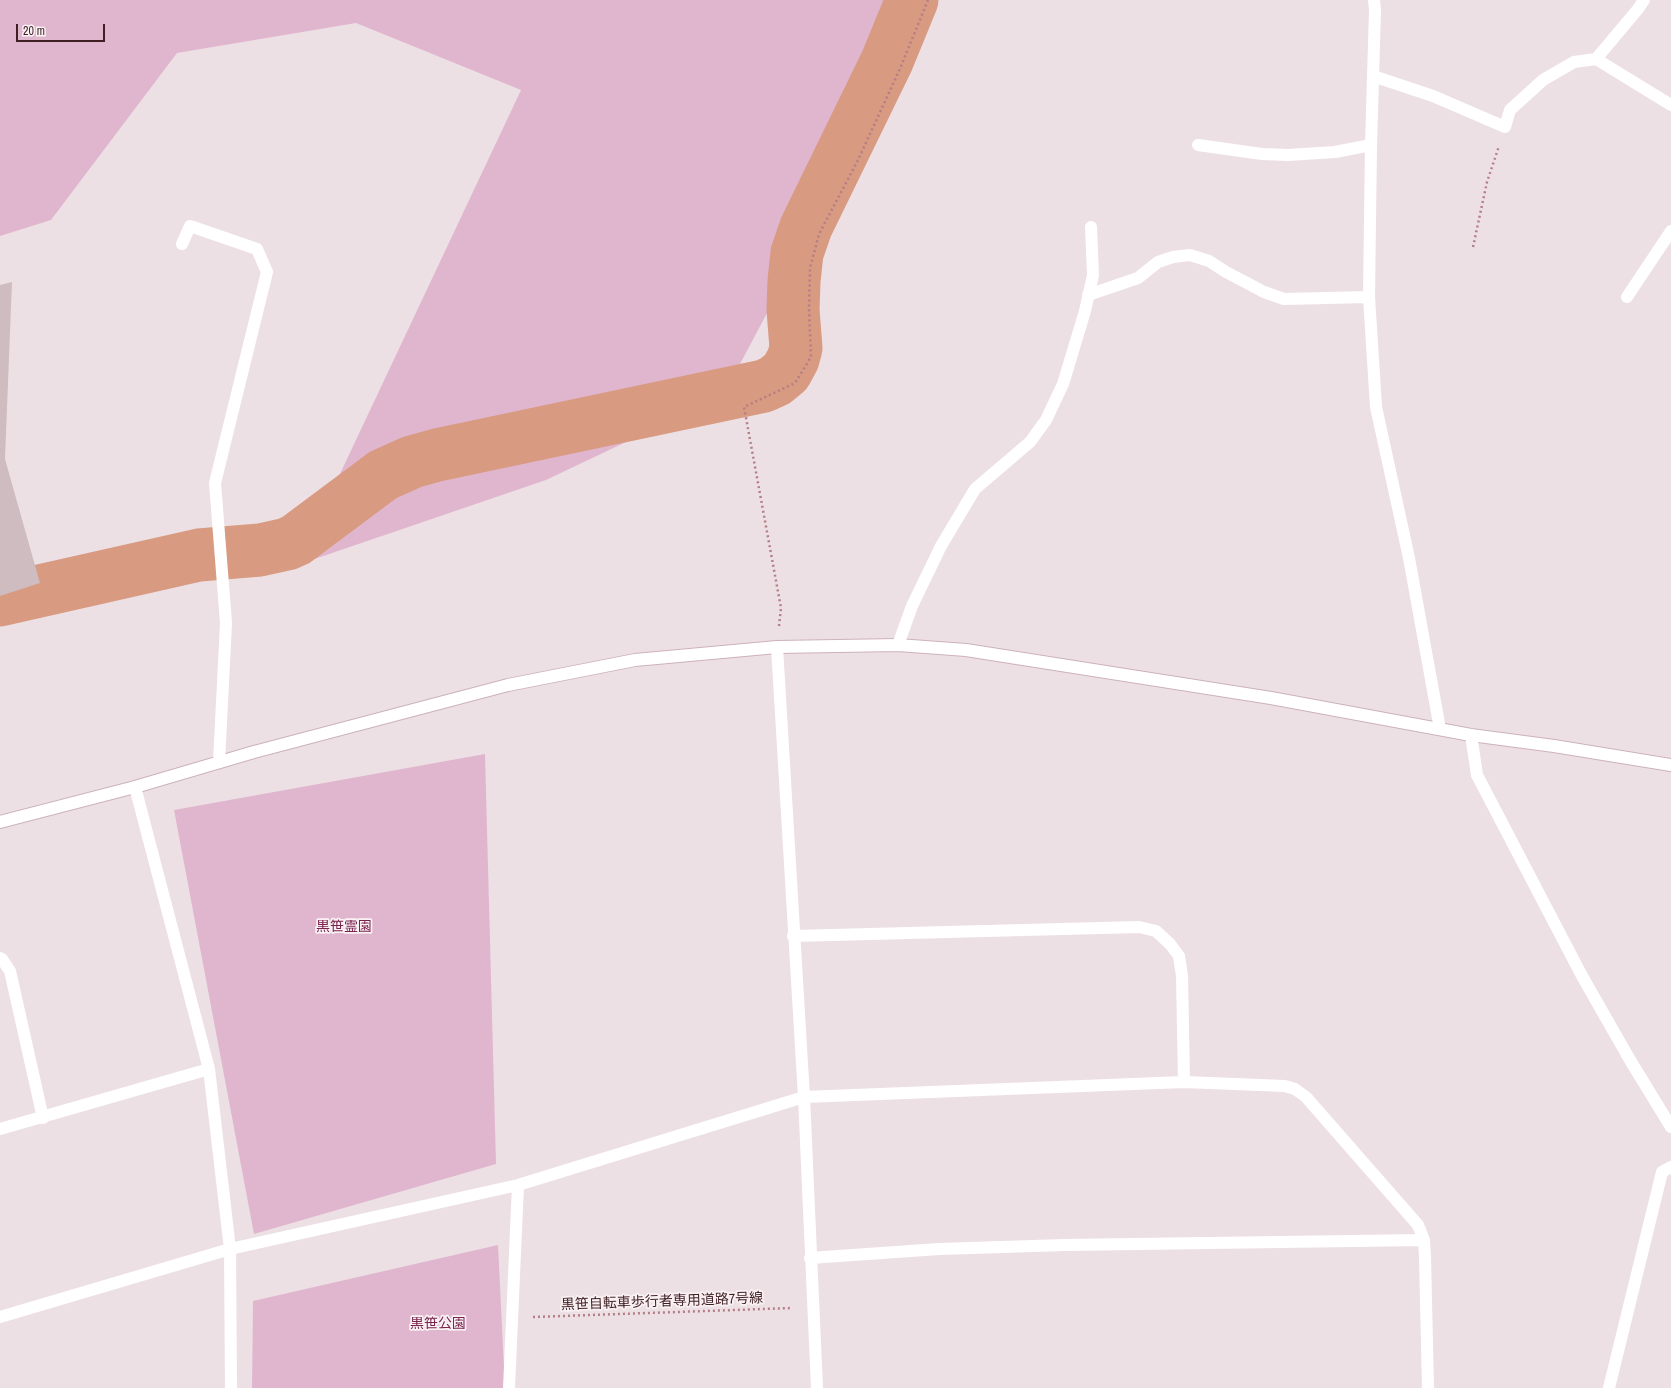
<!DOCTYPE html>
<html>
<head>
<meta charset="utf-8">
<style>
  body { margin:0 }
  #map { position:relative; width:1671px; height:1388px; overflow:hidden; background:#ede0e4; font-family:"Archivo Narrow",sans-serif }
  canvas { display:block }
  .scale { position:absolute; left:16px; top:24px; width:89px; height:18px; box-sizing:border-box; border:2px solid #3f1f23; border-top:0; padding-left:5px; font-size:12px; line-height:14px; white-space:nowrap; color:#3f1f23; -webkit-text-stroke:3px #f9f1f4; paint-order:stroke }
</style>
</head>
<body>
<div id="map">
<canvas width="1671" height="1388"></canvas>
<div class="scale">20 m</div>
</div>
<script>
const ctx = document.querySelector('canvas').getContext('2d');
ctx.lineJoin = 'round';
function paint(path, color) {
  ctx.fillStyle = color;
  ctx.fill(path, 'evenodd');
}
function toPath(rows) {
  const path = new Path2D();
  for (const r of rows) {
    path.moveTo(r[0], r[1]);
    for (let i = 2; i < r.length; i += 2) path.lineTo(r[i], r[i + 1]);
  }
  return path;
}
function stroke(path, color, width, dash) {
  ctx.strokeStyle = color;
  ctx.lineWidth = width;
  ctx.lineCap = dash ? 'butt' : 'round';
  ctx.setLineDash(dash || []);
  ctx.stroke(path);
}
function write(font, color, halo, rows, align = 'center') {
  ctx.font = font + ' "Archivo Narrow","Noto Sans JP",sans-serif';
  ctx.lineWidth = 3.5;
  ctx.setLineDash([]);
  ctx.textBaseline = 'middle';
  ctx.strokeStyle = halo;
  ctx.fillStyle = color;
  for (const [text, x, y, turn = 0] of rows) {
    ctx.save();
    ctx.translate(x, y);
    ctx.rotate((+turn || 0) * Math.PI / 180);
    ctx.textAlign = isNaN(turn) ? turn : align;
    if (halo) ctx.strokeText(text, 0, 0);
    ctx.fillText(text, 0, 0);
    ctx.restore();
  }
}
paint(toPath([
  [0,0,912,0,891,54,817,219,723,396,546,480,297,565,521,90,356,23,177,53,51,220,0,236],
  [485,754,496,1164,254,1234,174,810],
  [498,1245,505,1388,252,1388,253,1301]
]), '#e0b6cf');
stroke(toPath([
  [0,600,199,555,260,550,287,544,296,540,383,475,412,462,437,455,764,386,775,381,786,372,793,359,796,348,793,310,794,281,797,253,806,227,887,61,912,0]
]), '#d89a81', 53);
paint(toPath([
  [12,282,5,459,40,583,0,596,0,285]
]), '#cebcc1');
const secondary = toPath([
  [0,822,135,787,254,752,508,685,635,660,777,647,898,645,966,650,1271,698,1471,735,1554,746,1671,765]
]);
stroke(secondary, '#cdb2b8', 14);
stroke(toPath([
  [1473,247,1487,182,1499,146],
  [779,626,781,608,744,407,795,383,811,357,809,309,810,268,819,234,857,162,899,71,928,0],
  [533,1317,792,1308]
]), '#b47d87', 2.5, [2, 3]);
stroke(toPath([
  [1374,0,1375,10,1371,145,1369,297,1376,407,1409,558,1440,729],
  [1596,59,1638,9,1644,0],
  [1373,76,1433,96,1505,127,1510,110,1543,80,1574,62,1596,59,1671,105],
  [1198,145,1262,154,1288,155,1335,152,1371,145],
  [182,244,190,226,257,249,267,272,215,483,226,623,219,762],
  [1088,295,1138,278,1158,262,1173,257,1190,255,1209,261,1226,272,1264,292,1284,299,1369,297],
  [1627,297,1671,231],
  [898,645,912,606,941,546,975,489,1030,442,1046,420,1063,384,1085,311,1093,275,1091,227],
  [777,647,804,1097,817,1388],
  [1471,735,1477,775,1582,976,1630,1060,1671,1127],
  [135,787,209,1069,230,1249,231,1388],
  [793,936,1139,927,1156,931,1170,944,1179,956,1182,976,1184,1082],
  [0,958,2,959,10,971,43,1118],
  [0,1129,209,1069],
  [810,1258,939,1249,1064,1245,1424,1240],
  [0,1317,230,1249,518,1185,804,1097,1184,1082,1285,1086,1295,1089,1306,1097,1418,1225,1424,1240,1425,1257,1428,1388],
  [509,1388,518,1185],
  [1609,1388,1662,1172,1671,1167]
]), '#fff', 12);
stroke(secondary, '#fff', 12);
write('14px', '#7a244d', '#f9f1f4', [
  ["黒笹霊園",344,927],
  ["黒笹公園",438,1324]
]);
write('14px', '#3f1f23', '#f9f1f4', [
  ["黒笹自転車歩行者専用道路7号線",662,1302,-2]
]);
</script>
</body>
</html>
